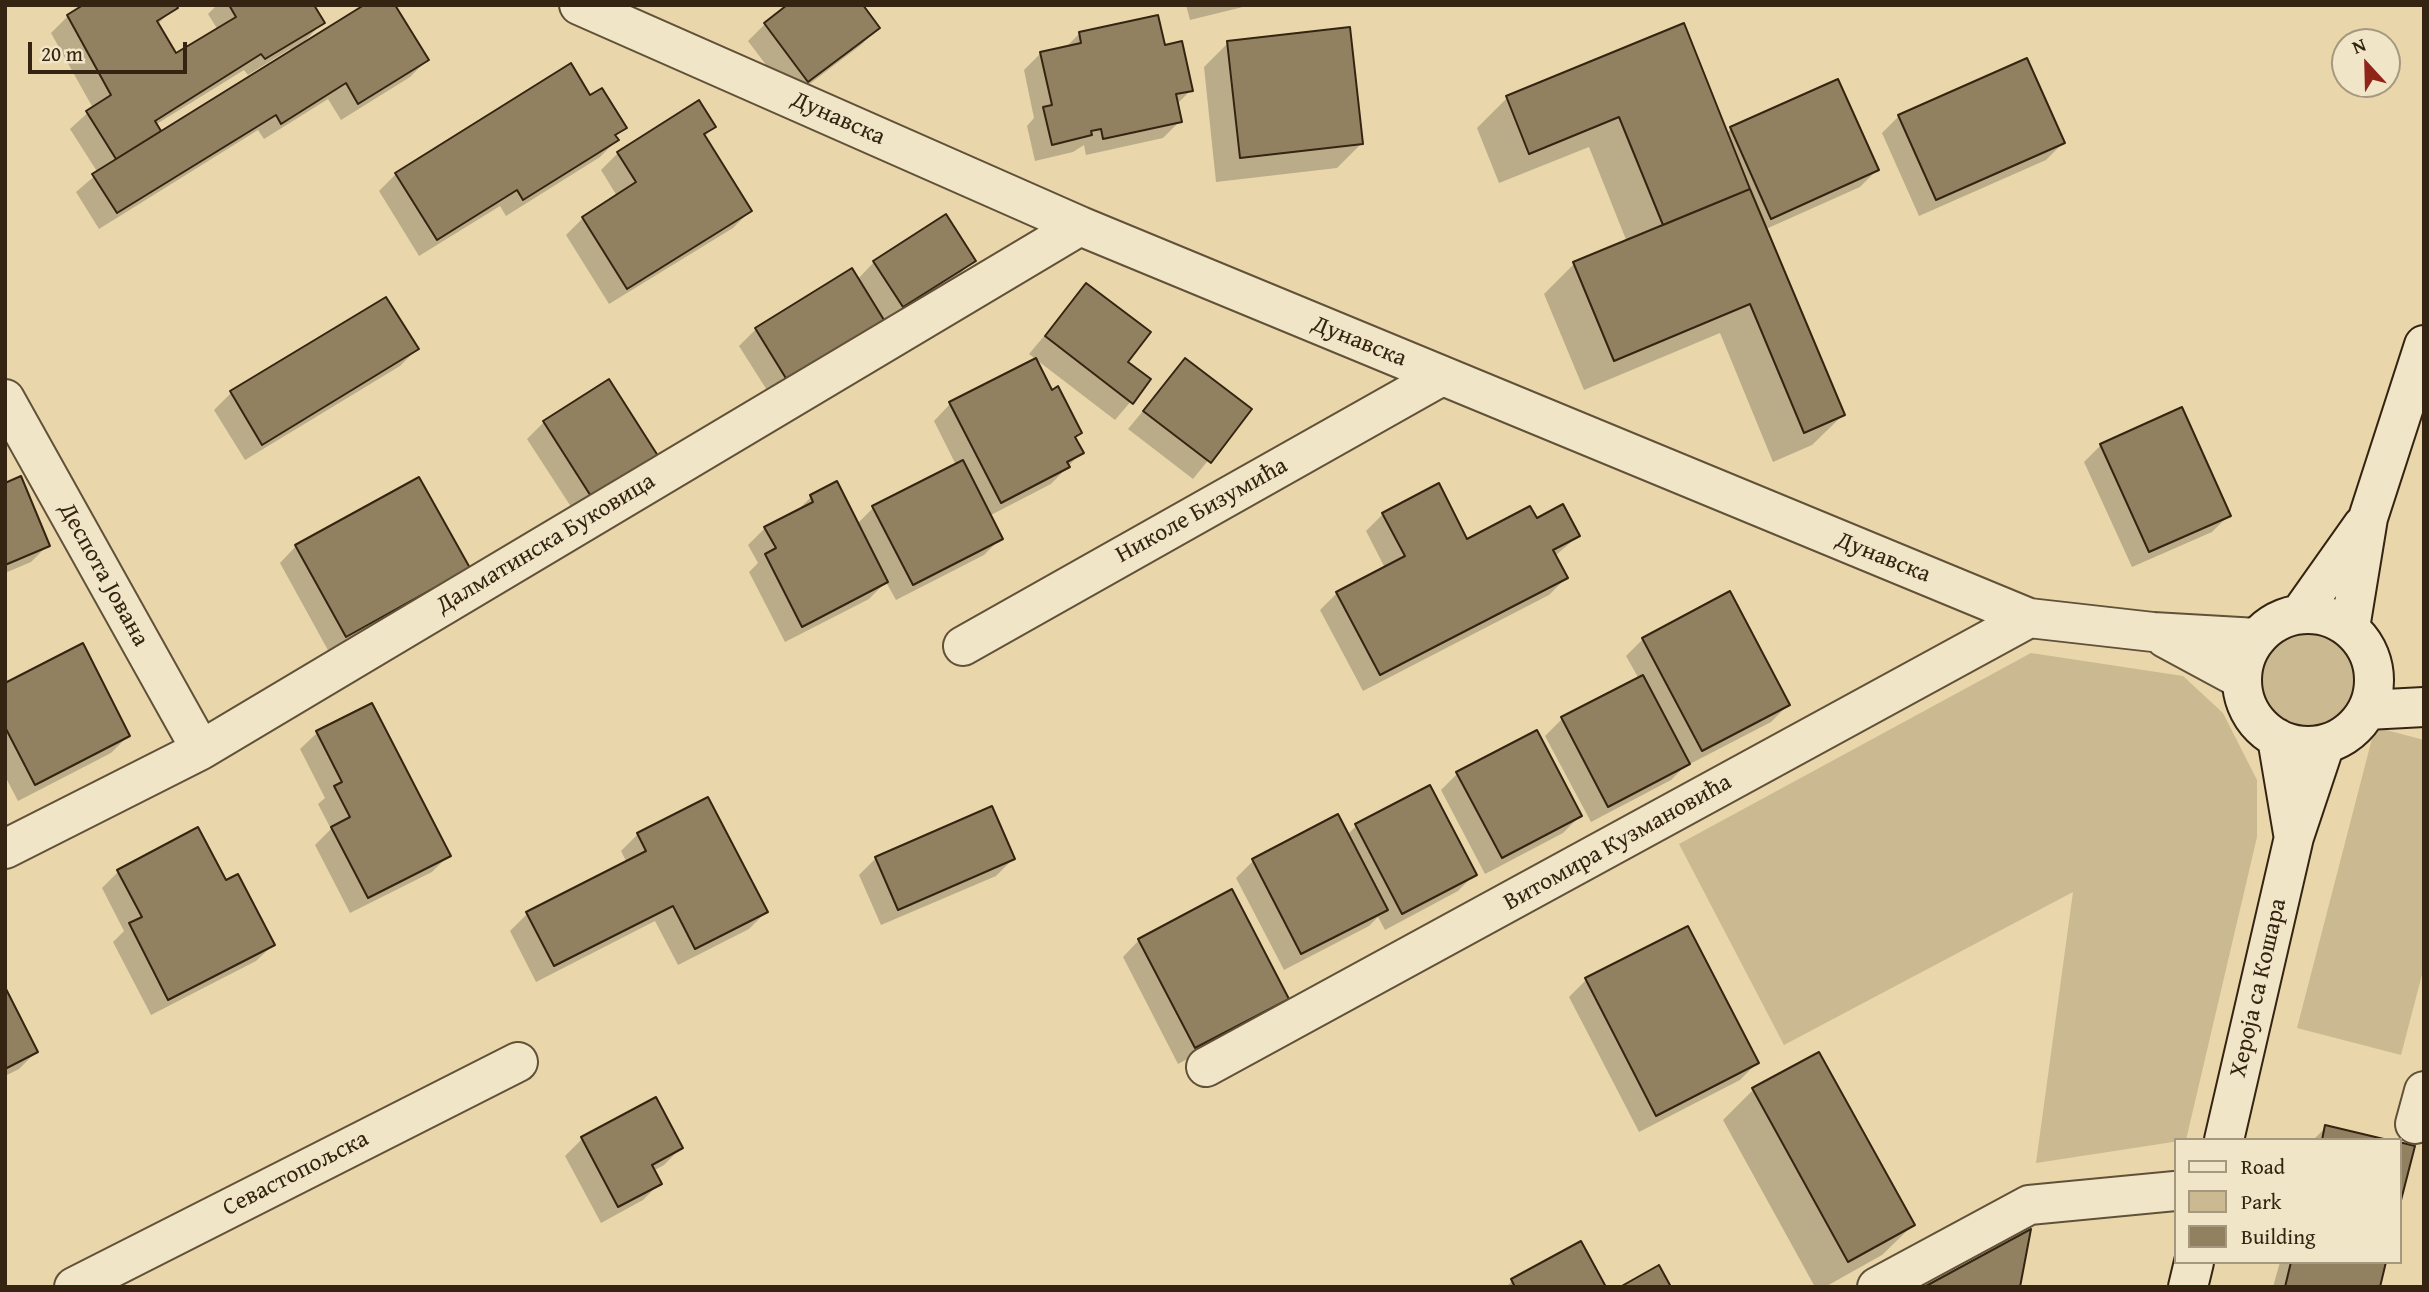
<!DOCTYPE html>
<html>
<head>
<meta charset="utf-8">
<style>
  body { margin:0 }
  #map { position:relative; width:2429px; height:1292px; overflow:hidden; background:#e9d7ab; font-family:"Gentium Book Plus",serif }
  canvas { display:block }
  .frame { position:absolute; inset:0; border:7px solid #342411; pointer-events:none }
  .legend { position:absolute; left:2174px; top:1138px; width:228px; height:126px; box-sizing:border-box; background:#f1e5c8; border:2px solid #a5987f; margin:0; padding:9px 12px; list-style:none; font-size:21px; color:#342411 }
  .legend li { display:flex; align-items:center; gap:14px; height:35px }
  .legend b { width:35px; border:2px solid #a5987f }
  .north { position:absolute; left:2331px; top:28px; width:70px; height:70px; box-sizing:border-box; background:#f1e5c8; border:2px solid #a5987f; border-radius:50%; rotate:338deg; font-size:19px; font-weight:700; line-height:28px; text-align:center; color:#342411 }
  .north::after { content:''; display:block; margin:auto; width:24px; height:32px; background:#8f2418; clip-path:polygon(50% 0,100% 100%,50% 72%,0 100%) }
  .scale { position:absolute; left:28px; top:42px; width:159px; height:32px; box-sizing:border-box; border:4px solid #342411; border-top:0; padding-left:9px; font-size:21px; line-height:24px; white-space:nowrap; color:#342411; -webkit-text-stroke:5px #f1e5c8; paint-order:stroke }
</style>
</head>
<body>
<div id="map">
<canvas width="2429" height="1292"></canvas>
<div class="frame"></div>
<ul class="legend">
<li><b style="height:9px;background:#f1e5c8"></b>Road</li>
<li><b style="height:19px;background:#cab991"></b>Park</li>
<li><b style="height:19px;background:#928161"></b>Building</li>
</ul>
<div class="north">N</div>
<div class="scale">20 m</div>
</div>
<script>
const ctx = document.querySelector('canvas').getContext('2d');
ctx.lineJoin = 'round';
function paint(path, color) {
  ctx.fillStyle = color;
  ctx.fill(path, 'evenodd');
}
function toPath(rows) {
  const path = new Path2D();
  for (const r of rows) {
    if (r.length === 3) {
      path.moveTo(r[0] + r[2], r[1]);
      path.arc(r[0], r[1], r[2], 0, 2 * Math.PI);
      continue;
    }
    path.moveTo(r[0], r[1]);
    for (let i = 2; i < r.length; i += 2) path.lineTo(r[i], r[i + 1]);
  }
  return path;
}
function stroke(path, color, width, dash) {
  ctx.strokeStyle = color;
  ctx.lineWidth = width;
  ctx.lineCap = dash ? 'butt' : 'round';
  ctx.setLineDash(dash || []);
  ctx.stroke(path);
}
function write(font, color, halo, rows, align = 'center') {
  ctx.font = font + ' "Gentium Book Plus",serif';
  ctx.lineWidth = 5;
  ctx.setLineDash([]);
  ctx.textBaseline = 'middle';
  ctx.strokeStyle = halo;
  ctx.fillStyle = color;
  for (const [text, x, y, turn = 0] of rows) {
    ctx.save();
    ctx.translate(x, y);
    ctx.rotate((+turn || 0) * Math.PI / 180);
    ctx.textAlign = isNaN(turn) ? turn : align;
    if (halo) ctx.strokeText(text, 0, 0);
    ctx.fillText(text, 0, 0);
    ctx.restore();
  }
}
paint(toPath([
  [2308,680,52],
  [2031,653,2183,676,2223,713,2257,780,2257,837,2186,1140,2036,1163,2073,892,1784,1045,1679,844],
  [2375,727,2424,740,2424,967,2401,1055,2297,1028]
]), '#cab991');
paint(toPath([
  [217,5,312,5,323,22,301,45,427,60,410,77,341,120,328,99,264,139,258,130,99,229,76,192,98,173,70,129,93,108,51,33,68,16,175,7,157,25,176,56,218,30,208,14],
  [290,49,292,52,161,133,155,125,244,70,248,75],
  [1186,5,1251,5,1190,20],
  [765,24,878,28,861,45,791,98,748,41],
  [1079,34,1164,47,1191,90,1176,105,1180,121,1163,138,1086,155,1084,145,1073,152,1035,161,1027,126,1034,118,1024,70,1041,53,1065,48],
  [1228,43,1361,144,1337,168,1216,182,1204,67],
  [570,66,590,97,624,128,615,137,617,140,600,157,506,216,500,206,419,256,379,191,396,174],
  [1507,98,1727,133,1731,129,1877,170,1860,187,1766,229,1843,415,1812,445,1773,462,1720,333,1584,390,1544,294,1574,264,1627,242,1589,147,1499,183,1477,128],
  [1899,116,2063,143,2046,160,1919,216,1882,133],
  [714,127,704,137,750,211,733,228,609,304,566,235,583,218,617,196,601,170,618,153],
  [974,260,957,277,885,323,883,319,865,336,770,395,739,346,756,329,857,280,874,262],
  [1087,285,1126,362,1149,380,1115,420,1029,354],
  [386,299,417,349,400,366,245,460,214,410,231,393],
  [1185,360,1249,410,1193,479,1128,429],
  [1051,392,1079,433,1074,438,1081,453,1051,484,989,516,1001,538,984,555,896,600,886,582,869,599,785,642,749,572,758,563,748,545,765,528,794,514,811,497,836,484,857,524,873,508,956,465,934,421,950,404],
  [544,422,658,459,577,516,527,439],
  [2101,445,2229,515,2212,532,2132,567,2084,462],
  [5,484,48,545,31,562,5,573],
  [1383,514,1466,541,1536,521,1578,536,1555,556,1566,578,1549,595,1363,691,1320,610,1337,593,1385,568,1366,531],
  [296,546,468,568,451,585,329,652,280,563],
  [1643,639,1788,705,1771,722,1684,767,1671,780,1591,822,1545,736,1562,719,1639,679,1626,656],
  [5,685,128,736,111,753,18,801,5,776],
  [317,733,449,855,432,872,350,913,315,845,331,829,318,804,325,798,300,749],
  [1458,773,1580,816,1563,833,1485,874,1441,790],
  [991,809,1013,859,996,876,881,925,859,875,876,858],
  [1337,816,1347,835,1356,826,1475,874,1458,891,1385,930,1378,917,1369,926,1284,970,1236,878,1253,861],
  [638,834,766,912,749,929,678,965,655,921,536,982,510,931,527,914,627,863,621,851],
  [119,871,225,883,273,945,256,961,151,1015,113,942,124,931,102,888],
  [1139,940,1287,998,1270,1015,1178,1064,1123,957],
  [1586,980,1757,1063,1740,1080,1639,1132,1569,997],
  [5,991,36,1052,19,1069,5,1076],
  [1753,1090,1913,1225,1882,1255,1825,1287,1815,1287,1723,1120],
  [655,1100,681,1148,664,1165,653,1171,660,1183,643,1200,601,1223,565,1156,582,1139],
  [2326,1127,2381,1140,2313,1140],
  [2280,1262,2384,1262,2378,1287,2273,1287],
  [1512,1281,1604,1287,1506,1287]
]), '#0003');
const building = toPath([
  [83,5,176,5,178,8,157,21,176,53,236,17,229,5,314,5,325,23,265,59,261,54,155,121,161,131,116,159,86,111,111,95,67,15,83,5],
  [364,5,395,5,429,60,358,104,346,83,281,124,276,115,117,213,92,174,364,5],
  [787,5,863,5,880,28,808,82,764,23,787,5],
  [1158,15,1165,45,1182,41,1193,91,1176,94,1182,122,1103,139,1101,129,1091,131,1092,135,1052,145,1043,107,1052,105,1040,52,1081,43,1079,32,1158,15],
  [1684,23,1750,189,1663,225,1619,117,1529,154,1506,96,1684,23],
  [1350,27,1363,144,1240,158,1227,41,1350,27],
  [2027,58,2065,143,1936,200,1898,115,2027,58],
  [571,63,590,95,602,88,627,128,615,135,619,140,523,200,517,190,437,240,395,173,571,63],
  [1838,79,1879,170,1771,219,1730,127,1838,79],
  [699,100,716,127,704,134,752,211,627,289,582,217,636,182,617,152,699,100],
  [1750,189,1845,415,1804,433,1750,304,1614,361,1573,262,1750,189],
  [946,214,976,261,903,307,873,261,946,214],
  [852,268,884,320,787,380,755,328,852,268],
  [1086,283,1151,332,1128,362,1151,379,1133,404,1045,336,1086,283],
  [386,297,419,349,262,445,230,391,386,297],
  [1036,358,1052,390,1058,386,1082,433,1075,437,1084,453,1067,462,1070,467,1001,503,949,402,1036,358],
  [1185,358,1252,409,1211,463,1143,411,1185,358],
  [609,379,660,459,594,501,543,421,609,379],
  [2182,407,2231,516,2149,552,2100,444,2182,407],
  [963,460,1003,539,913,585,872,506,963,460],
  [21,476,50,546,5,565,5,483,21,476],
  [419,477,470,568,346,637,295,545,419,477],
  [837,481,888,582,802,627,765,554,776,548,764,527,813,502,810,495,837,481],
  [1439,483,1467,539,1530,506,1537,518,1563,504,1580,536,1553,550,1568,578,1380,675,1336,592,1405,556,1382,513,1439,483],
  [1730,591,1790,705,1702,751,1642,638,1730,591],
  [83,643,130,736,35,785,5,727,5,683,83,643],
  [1643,675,1690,764,1608,807,1561,717,1643,675],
  [372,703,451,856,368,898,331,827,350,817,334,786,342,782,316,731,372,703],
  [1537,730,1582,816,1502,858,1456,772,1537,730],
  [1430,785,1477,875,1402,914,1355,824,1430,785],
  [708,797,768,912,695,949,673,906,554,966,526,912,646,851,637,833,708,797],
  [992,806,1015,859,898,910,875,857,992,806],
  [1338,814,1388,910,1301,954,1252,859,1338,814],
  [198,827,226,880,238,874,275,945,168,1000,129,923,142,917,117,870,198,827],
  [1232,889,1289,999,1195,1048,1138,939,1232,889],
  [1688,926,1759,1063,1656,1116,1585,978,1688,926],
  [5,987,38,1052,5,1069,5,987],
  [1819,1052,1915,1225,1848,1262,1752,1088,1819,1052],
  [656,1097,683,1148,652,1165,662,1184,618,1207,581,1137,656,1097],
  [2325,1125,2388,1140,2322,1140,2325,1125],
  [2399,1142,2415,1146,2399,1208,2399,1142],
  [2031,1229,2020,1287,1924,1287,2031,1229],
  [1581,1241,1606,1287,1515,1287,1511,1279,1581,1241],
  [2291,1262,2386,1262,2380,1287,2285,1287,2291,1262],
  [1659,1265,1671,1287,1620,1287,1659,1265]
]);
paint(building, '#928161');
stroke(building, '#342411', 2);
const street = toPath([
  [579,5,1080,226,2029,618,2153,632,2257,638],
  [5,399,201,750],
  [2165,638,2241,679],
  [963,646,1442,376],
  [5,849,201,750,1080,226],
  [1206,1067,2029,618],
  [2415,1124,2424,1091],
  [74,1287,518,1062],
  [1877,1287,2029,1205,2175,1191]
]);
const secondary = toPath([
  [2300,614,2363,525],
  [2308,680,66],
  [2350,628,2368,518,2424,345],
  [2367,710,2424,707],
  [2277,738,2293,833],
  [2224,1140,2294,837,2325,744],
  [2188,1287,2194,1262]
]);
stroke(street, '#615138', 42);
stroke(secondary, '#342411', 42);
stroke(street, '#f1e5c8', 38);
stroke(secondary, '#f1e5c8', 38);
write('24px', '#342411', '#f1e5c8', [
  ["Дунавска",838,119,24],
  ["Дунавска",1359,342,22],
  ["Николе Бизумића",1202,511,-29],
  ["Далматинска Буковица",546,544,-31],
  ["Дунавска",1883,558,22],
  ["Деспота Јована",103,575,61],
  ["Витомира Кузмановића",1618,843,-29],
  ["Хероја са Кошара",2259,988,-77],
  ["Севастопољска",296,1174,-27]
]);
</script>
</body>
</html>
